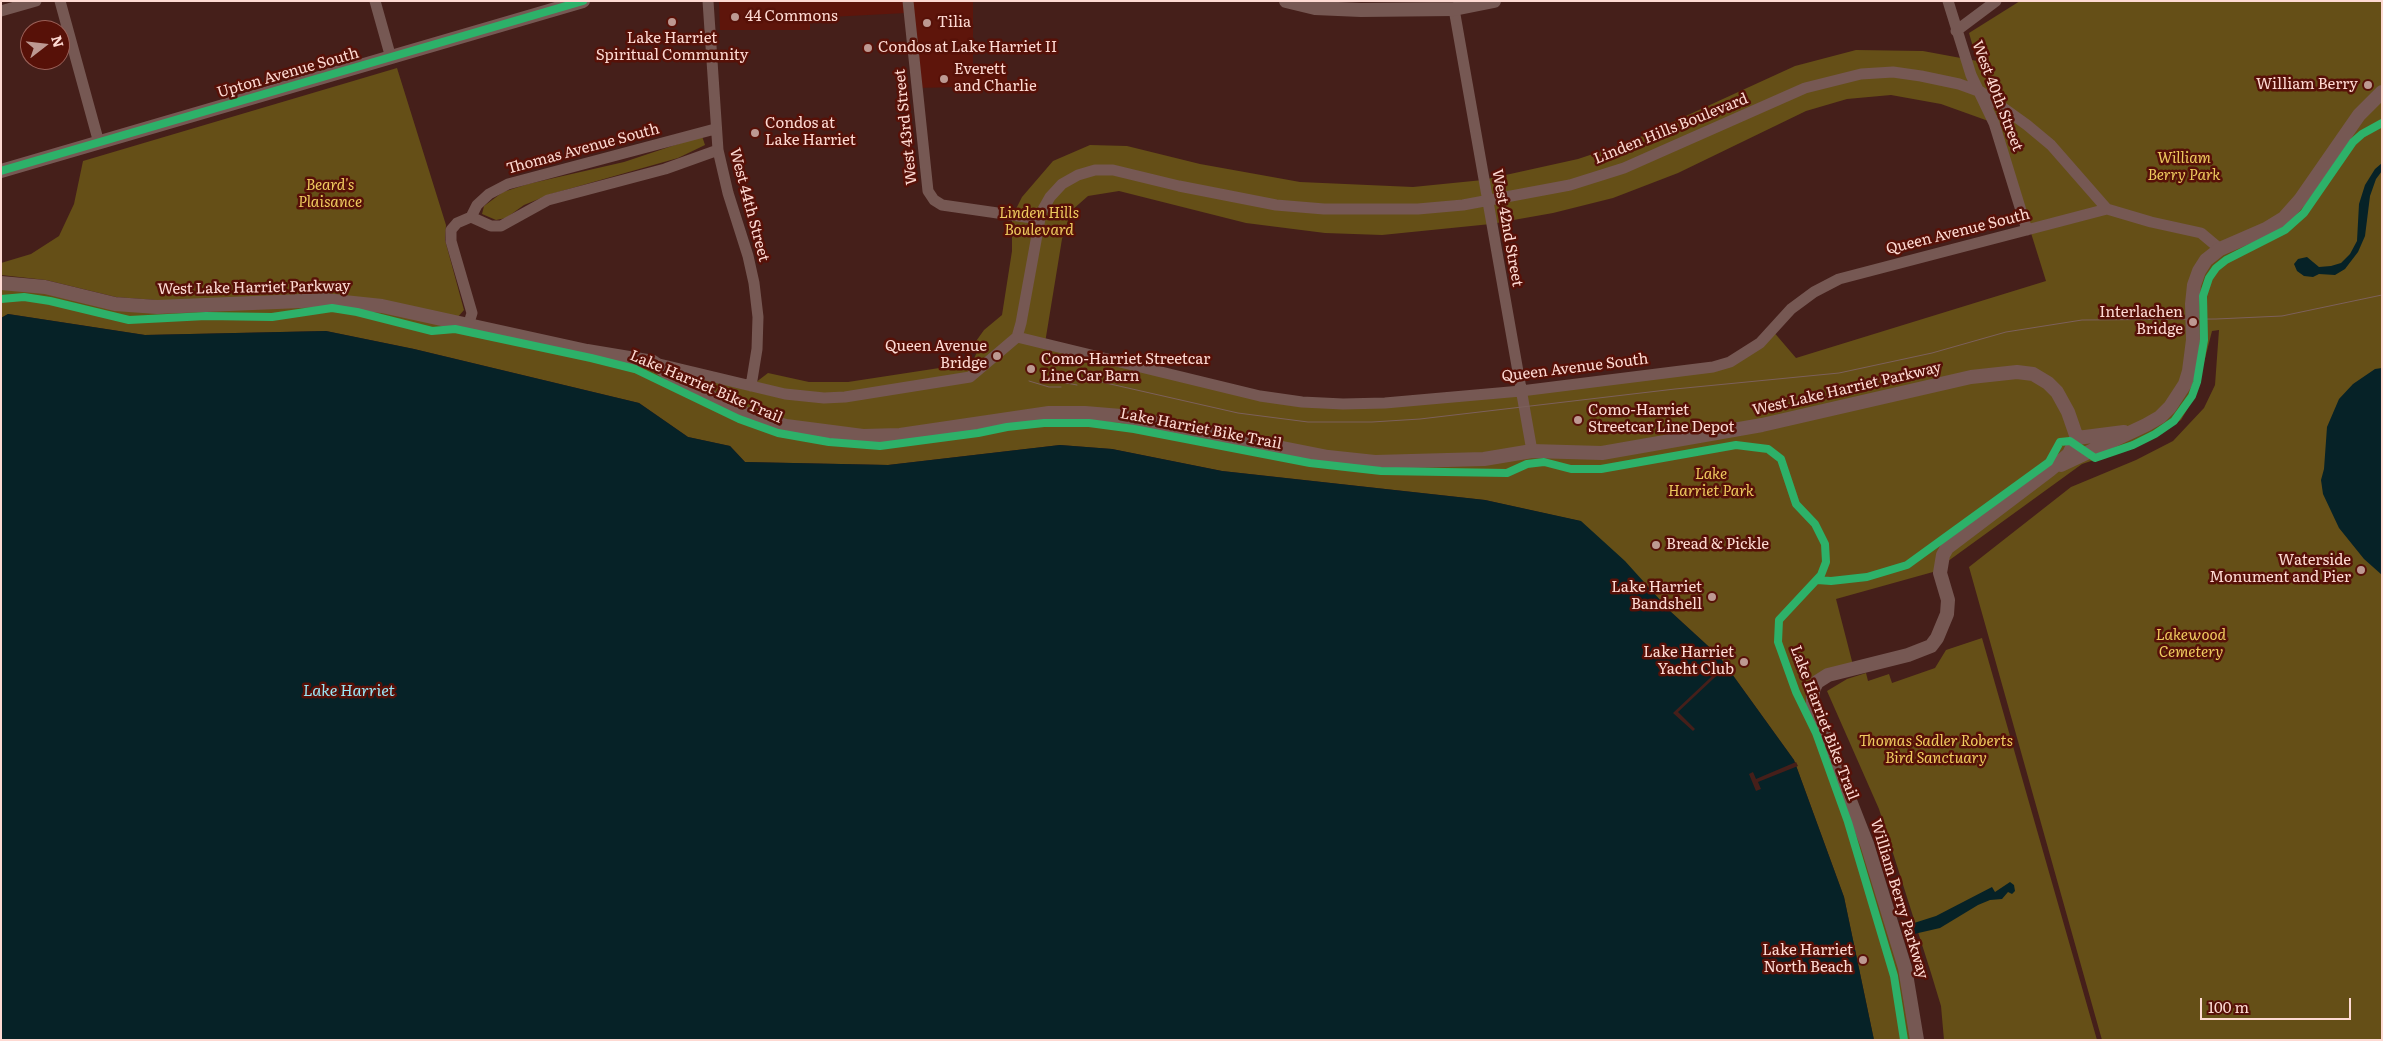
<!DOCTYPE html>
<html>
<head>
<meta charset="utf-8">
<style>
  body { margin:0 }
  #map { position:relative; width:2383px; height:1041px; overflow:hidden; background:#451f1a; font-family:Literata,serif }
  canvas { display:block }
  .frame { position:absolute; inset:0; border:2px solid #fedad3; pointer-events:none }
  .north { position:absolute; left:20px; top:20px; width:50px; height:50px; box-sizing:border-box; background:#571108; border:1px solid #9a6159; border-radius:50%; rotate:74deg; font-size:14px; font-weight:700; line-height:20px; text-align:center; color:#fedad3 }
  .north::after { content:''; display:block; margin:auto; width:18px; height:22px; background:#bd9992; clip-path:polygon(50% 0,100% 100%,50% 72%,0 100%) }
  .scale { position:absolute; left:2200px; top:998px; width:151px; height:22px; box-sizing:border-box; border:2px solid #fedad3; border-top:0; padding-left:6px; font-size:15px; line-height:18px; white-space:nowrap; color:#fedad3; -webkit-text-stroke:4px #571108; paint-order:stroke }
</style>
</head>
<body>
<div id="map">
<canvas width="2383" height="1041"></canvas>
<div class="frame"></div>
<div class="north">N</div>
<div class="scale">100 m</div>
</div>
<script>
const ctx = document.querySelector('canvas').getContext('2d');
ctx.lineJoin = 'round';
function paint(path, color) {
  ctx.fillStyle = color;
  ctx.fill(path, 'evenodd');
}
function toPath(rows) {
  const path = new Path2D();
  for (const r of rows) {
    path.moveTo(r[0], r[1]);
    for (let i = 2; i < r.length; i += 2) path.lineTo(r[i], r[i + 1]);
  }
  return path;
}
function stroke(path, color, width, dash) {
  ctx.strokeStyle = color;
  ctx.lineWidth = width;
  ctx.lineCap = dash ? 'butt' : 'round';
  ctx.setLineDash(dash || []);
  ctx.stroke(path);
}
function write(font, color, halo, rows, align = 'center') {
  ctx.font = font + ' Literata,serif';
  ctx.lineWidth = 5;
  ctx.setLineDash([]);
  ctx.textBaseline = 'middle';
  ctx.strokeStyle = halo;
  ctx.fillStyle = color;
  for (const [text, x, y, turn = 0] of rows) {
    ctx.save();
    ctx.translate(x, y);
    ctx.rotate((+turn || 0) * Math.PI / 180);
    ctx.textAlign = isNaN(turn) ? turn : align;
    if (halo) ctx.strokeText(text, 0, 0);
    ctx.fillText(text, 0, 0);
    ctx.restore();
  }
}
paint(toPath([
  [719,1,973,1,973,64,1007,64,1007,86,914,88,906,13,810,18,810,30,720,30]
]), '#5e150b');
paint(toPath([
  [2020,1,2382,1,2382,1040,2102,1040,1969,567,2071,487,2136,460,2173,441,2204,408,2215,385,2219,330,2212,331,2196,394,2181,420,2145,443,2082,464,1933,572,1836,599,1854,669,1813,689,1867,844,1917,1040,1874,1040,1844,897,1794,760,1719,656,1671,612,1580,521,1485,500,1222,471,1112,449,1060,445,888,465,745,462,730,446,688,437,639,403,414,349,326,331,145,335,8,314,1,318,1,283,104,302,325,300,751,386,768,373,809,382,848,382,972,363,977,352,974,344,984,330,1002,315,1012,251,1012,217,1022,197,1053,161,1090,145,1127,146,1200,164,1300,182,1413,187,1483,180,1578,159,1629,142,1795,66,1856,50,1923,51,1977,61,1969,33],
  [1891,95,1941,104,1994,123,1996,121,2046,281,1796,358,1772,330,1713,367,1343,404,1220,386,1045,343,1062,239,1071,211,1088,196,1119,191,1246,223,1325,233,1382,235,1491,224,1553,213,1613,198,1678,173,1806,111,1847,99],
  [397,68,446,225,445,240,464,310,457,318,383,302,182,302,116,297,46,280,1,275,1,263,31,254,59,236,74,204,83,161],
  [702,136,705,145,678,158,551,194,524,205,506,218,496,220,482,214,484,206,503,192,528,184,624,162],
  [1982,638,2097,1040,1944,1040,1941,1006,1931,973,1879,809,1827,691,1847,679,1866,673,1868,681,1889,674,1892,683,1935,668,1946,650]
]), '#654f17');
paint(toPath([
  [2382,163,2382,171,2376,179,2370,196,2365,236,2358,252,2345,269,2335,275,2319,274,2313,277,2304,276,2297,271,2294,264,2298,259,2307,257,2319,267,2331,266,2341,263,2350,254,2357,241,2359,204,2365,185,2375,169],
  [8,314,145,335,326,331,414,349,639,403,688,437,730,446,745,462,888,465,1060,445,1112,449,1222,471,1485,500,1581,521,1625,561,1671,612,1719,656,1794,760,1844,897,1874,1040,1,1040,1,318],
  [2382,368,2382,575,2364,559,2339,528,2323,494,2321,480,2324,469,2327,427,2339,399,2353,384,2375,369],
  [2010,882,2014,885,2015,891,2012,894,2008,892,2002,899,1990,900,1978,905,1940,928,1914,934,1914,923,1936,916,1992,887,1995,892]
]), '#062227');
paint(toPath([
  [1727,662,1729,664,1678,712,1695,729,1693,731,1673,713],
  [1796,762,1798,766,1758,782,1761,789,1756,791,1749,774,1753,772,1756,779]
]), '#451f1a');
stroke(toPath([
  [60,1,99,143],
  [375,1,391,58],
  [708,1,718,150,728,193,748,256,754,283,758,317,757,349,751,386],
  [908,1,928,191,934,200,942,205,1039,219],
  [1948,1,1971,75,1994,123,2027,230],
  [1454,9,1532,451],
  [1,11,36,1],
  [1956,31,1996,1],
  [471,217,491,226,501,226,548,200,665,169,718,150],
  [468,326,472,313,451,241,451,230,457,223,471,217,477,205,489,194,508,184,715,129],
  [1017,337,1260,396,1302,402,1343,404,1385,403,1521,391,1713,367,1730,362,1760,343,1791,309,1814,292,1839,279,2107,209],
  [655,363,785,394,824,398,845,397,970,377,1017,337,1021,323,1041,213,1050,197,1062,184,1078,175,1095,170,1113,170,1179,186,1276,205,1324,209,1418,209,1463,205,1570,185,1624,168,1805,88,1861,74,1893,72,1921,76,1959,84,1981,92,2027,125,2051,145,2107,209,2151,222,2201,233,2220,249]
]), '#765853', 11);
stroke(toPath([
  [1286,1,1315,8,1361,10,1454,9,1494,1],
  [1,171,583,1],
  [1,283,45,287,115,304,157,307,325,300,382,306,587,351,653,362,676,380,750,416,786,426,863,436,900,435,1049,413,1085,413,1121,416,1328,457,1375,462,1484,459,1532,451,1602,453,1762,425,1971,377,2017,372,2033,374,2048,383,2057,392,2068,412,2077,438],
  [2077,438,2124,432],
  [2061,465,2146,425,2160,417,2170,407,2185,384,2189,371,2193,340,2192,304,2194,285,2199,271,2206,260,2220,249,2266,229,2284,218,2300,200,2359,115,2382,92],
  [1917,1040,1905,968,1867,844,1813,706,1813,690,1817,682,1828,675,1908,655,1931,646,1937,638,1947,614,1948,600,1940,573,1943,555,1947,548,2050,470,2069,454,2077,438]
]), '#765853', 14);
stroke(toPath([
  [1053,371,1238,413,1308,422,1372,422,1420,419,1675,389,1839,373,1932,353,2006,332,2082,320,2216,319,2282,316,2382,295],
  [1050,380,1077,385],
  [1029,381,1049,387,1061,387]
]), '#7c605b', 1);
stroke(toPath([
  [1,171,583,1],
  [1,299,24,297,50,301,129,320,206,316,272,317,332,308,357,312,432,331,455,329,591,358,635,369,739,419,778,433,829,442,880,446,978,433,1007,427,1044,423,1089,423,1134,429,1310,463,1381,471,1507,473,1527,464,1544,462,1571,469,1601,469,1736,445,1768,449,1781,459,1796,504,1815,524,1825,544,1826,562,1821,575,1779,620,1778,642,1796,692,1816,733,1848,822,1894,976,1904,1040],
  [1817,580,1831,581,1867,577,1907,565,2049,462,2060,442,2070,441,2095,458,2133,445,2155,434,2174,421,2192,396,2197,382,2204,340,2203,296,2209,278,2216,268,2226,260,2285,230,2304,213,2353,142,2362,134,2382,123]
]), '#2db169', 8);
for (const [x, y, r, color] of [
  [735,17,5,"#bd9992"],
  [672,22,5,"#bd9992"],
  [927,23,5,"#bd9992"],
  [868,48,5,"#bd9992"],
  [944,79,5,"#bd9992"],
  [2368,85,5,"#bd9992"],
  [755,133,5,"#bd9992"],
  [2193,322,5,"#bd9992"],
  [997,356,5,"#bd9992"],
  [1031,369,5,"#bd9992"],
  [1578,420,5,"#bd9992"],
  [1656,545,5,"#bd9992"],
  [2361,570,5,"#bd9992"],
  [1712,597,5,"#bd9992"],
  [1744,662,5,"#bd9992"],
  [1863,960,5,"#bd9992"]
]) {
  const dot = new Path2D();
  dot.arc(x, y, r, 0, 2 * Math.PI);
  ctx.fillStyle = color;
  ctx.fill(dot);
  stroke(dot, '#571108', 2);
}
write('15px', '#fedad3', '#571108', [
  ["44 Commons",745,17],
  ["Tilia",937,23],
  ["Lake Harriet",672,39,"center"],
  ["Spiritual Community",672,56,"center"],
  ["Condos at Lake Harriet II",878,48],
  ["Everett",954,70],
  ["and Charlie",954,87],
  ["William Berry",2358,85,"right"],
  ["Condos at",765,124],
  ["Lake Harriet",765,141],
  ["Interlachen",2183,313,"right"],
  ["Bridge",2183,330,"right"],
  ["Queen Avenue",987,347,"right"],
  ["Bridge",987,364,"right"],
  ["Como-Harriet Streetcar",1041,360],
  ["Line Car Barn",1041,377],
  ["Como-Harriet",1588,411],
  ["Streetcar Line Depot",1588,428],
  ["Bread & Pickle",1666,545],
  ["Waterside",2351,561,"right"],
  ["Monument and Pier",2351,578,"right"],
  ["Lake Harriet",1702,588,"right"],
  ["Bandshell",1702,605,"right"],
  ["Lake Harriet",1734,653,"right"],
  ["Yacht Club",1734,670,"right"],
  ["Lake Harriet",1853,951,"right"],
  ["North Beach",1853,968,"right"]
], 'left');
write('15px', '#fedad3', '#571108', [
  ["Upton Avenue South",288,73,-16],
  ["West 40th Street",1997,96,69],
  ["West 43rd Street",906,127,-96],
  ["Linden Hills Boulevard",1671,129,-22],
  ["Thomas Avenue South",583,149,-15],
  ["West 44th Street",749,205,75],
  ["West 42nd Street",1507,228,80],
  ["Queen Avenue South",1958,232,-14],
  ["West Lake Harriet Parkway",254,288,-1],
  ["Queen Avenue South",1575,368,-7],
  ["Lake Harriet Bike Trail",706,387,23],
  ["West Lake Harriet Parkway",1847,389,-13],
  ["Lake Harriet Bike Trail",1201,429,11],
  ["Lake Harriet Bike Trail",1824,723,69],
  ["William Berry Parkway",1899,899,73]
]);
write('italic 15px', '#efcb5f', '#571108', [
  ["William",2184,159],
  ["Berry Park",2184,176],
  ["Beard's",330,186],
  ["Plaisance",330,203],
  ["Linden Hills",1039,214],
  ["Boulevard",1039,231],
  ["Lake",1711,475],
  ["Harriet Park",1711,492],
  ["Lakewood",2191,636],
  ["Cemetery",2191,653],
  ["Thomas Sadler Roberts",1936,742],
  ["Bird Sanctuary",1936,759]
]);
write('italic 16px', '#9ae9f8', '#571108', [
  ["Lake Harriet",349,691]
]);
</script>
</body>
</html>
